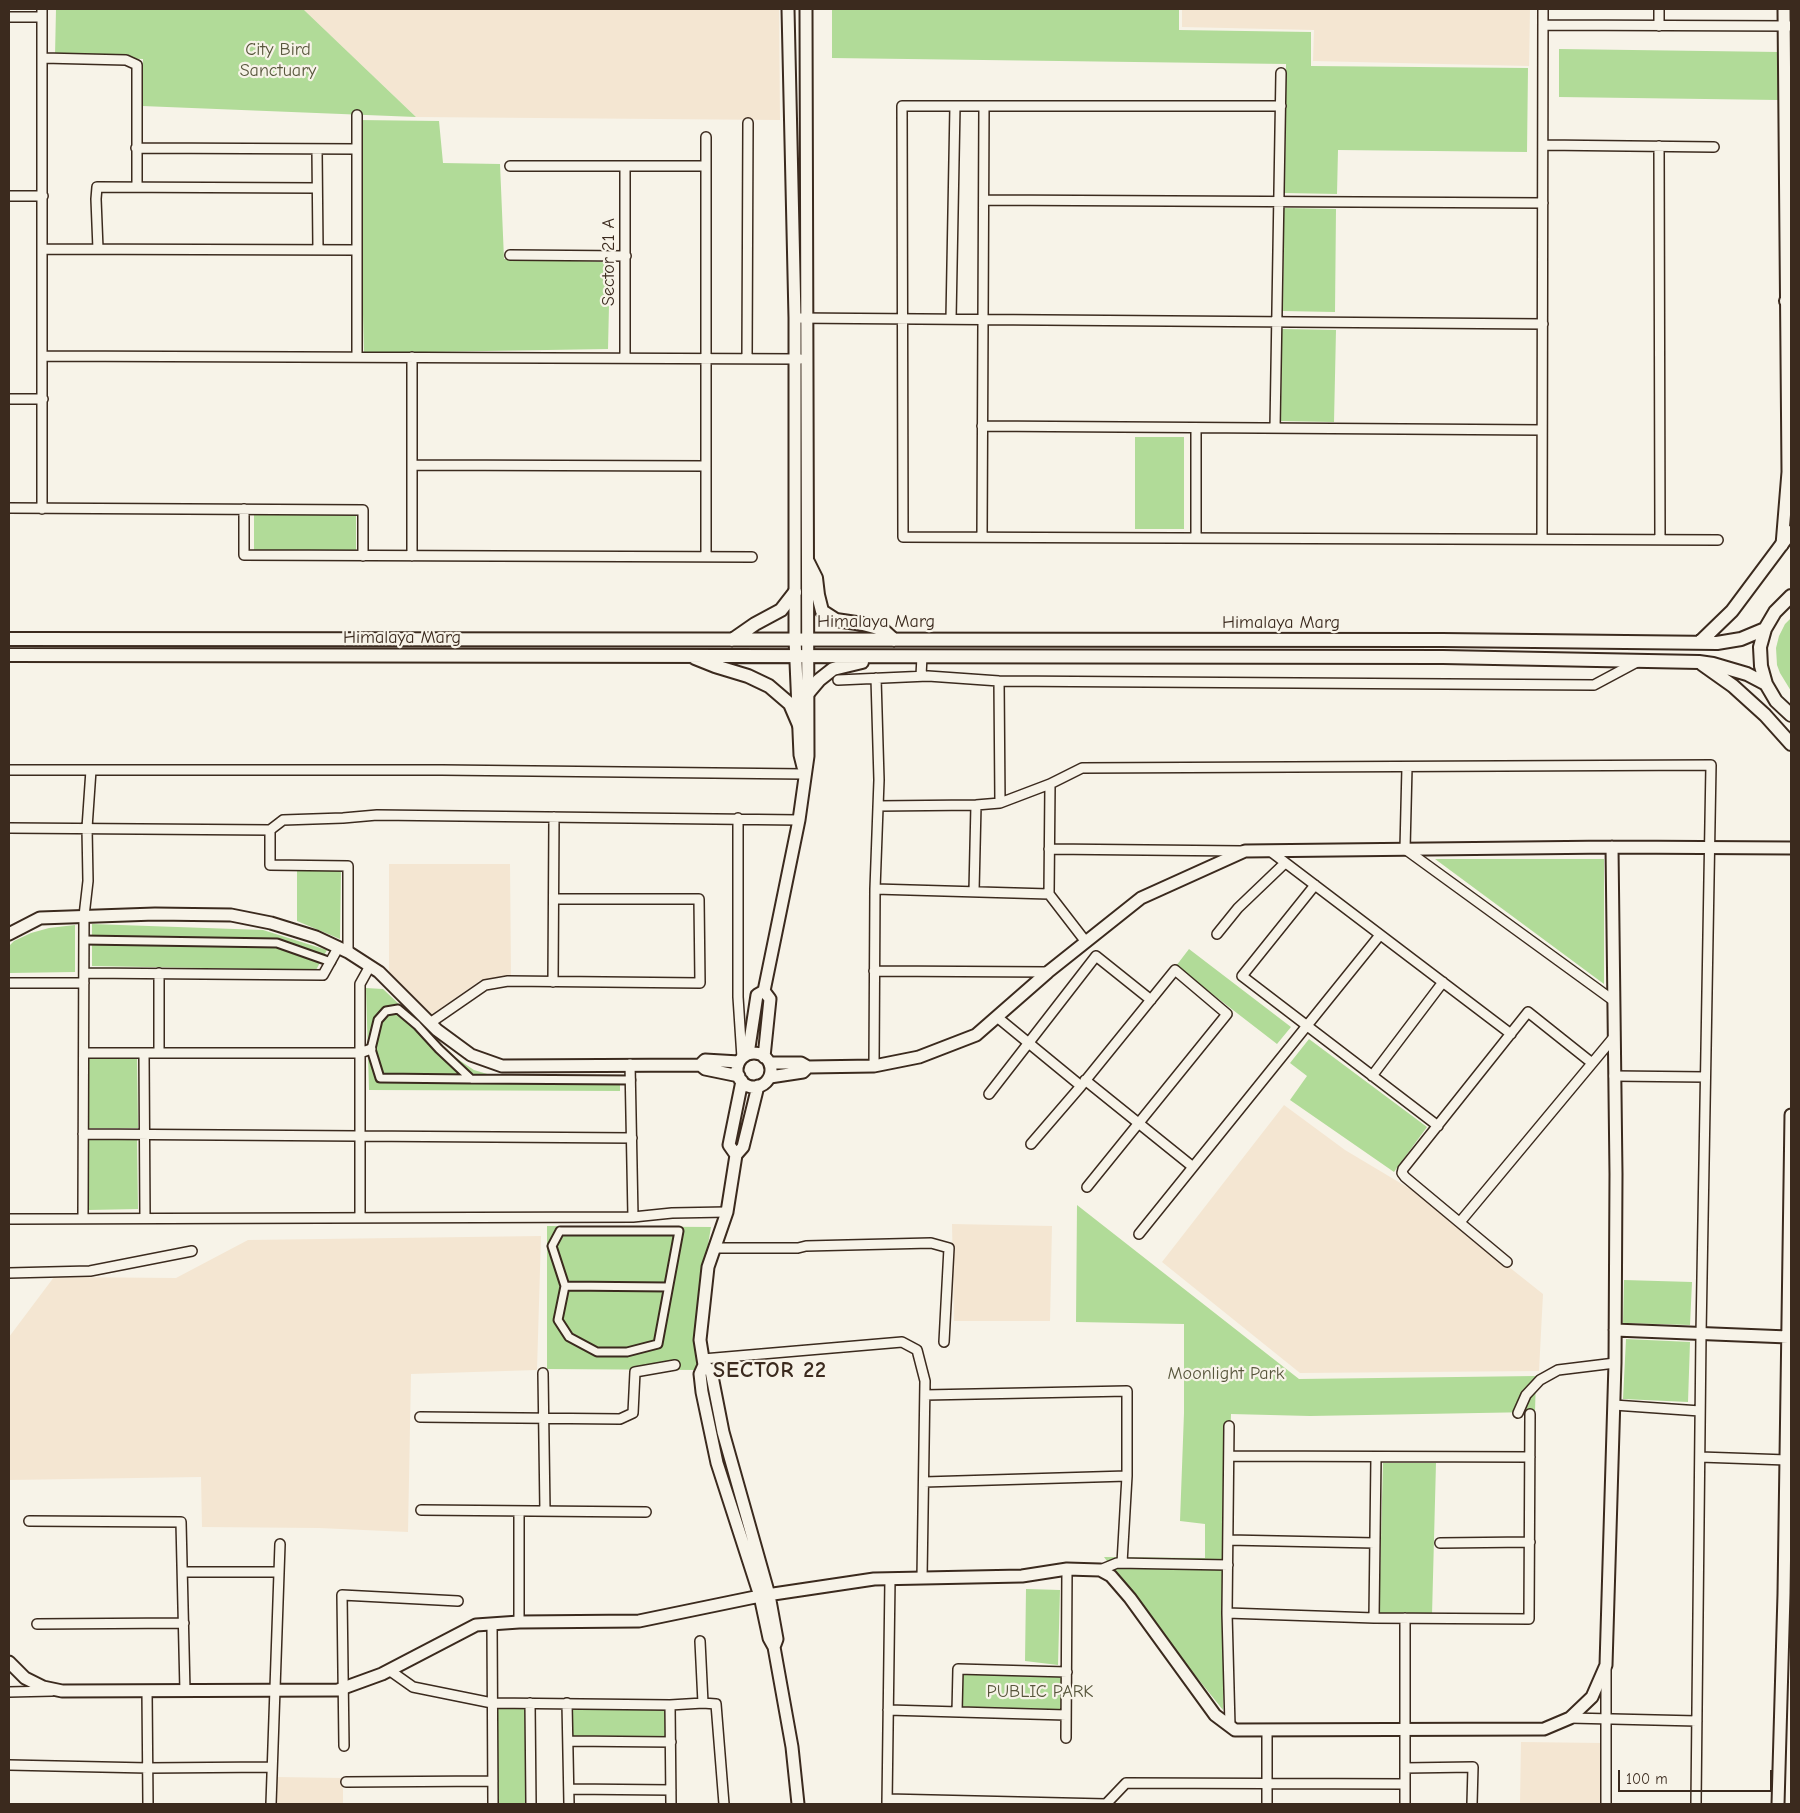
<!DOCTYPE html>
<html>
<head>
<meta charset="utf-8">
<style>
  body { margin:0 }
  #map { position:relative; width:1800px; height:1813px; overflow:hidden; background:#f7f3e8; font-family:"Comic Neue",sans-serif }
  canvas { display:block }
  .frame { position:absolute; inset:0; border:10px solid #3b2a1e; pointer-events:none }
  .scale { position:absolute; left:1618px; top:1770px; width:154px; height:22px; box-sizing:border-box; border:2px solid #3b2a1e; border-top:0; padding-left:6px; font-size:15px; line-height:18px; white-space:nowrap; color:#3b2a1e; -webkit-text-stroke:4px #f7f3e8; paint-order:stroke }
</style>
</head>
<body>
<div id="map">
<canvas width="1800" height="1813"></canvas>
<div class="frame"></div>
<div class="scale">100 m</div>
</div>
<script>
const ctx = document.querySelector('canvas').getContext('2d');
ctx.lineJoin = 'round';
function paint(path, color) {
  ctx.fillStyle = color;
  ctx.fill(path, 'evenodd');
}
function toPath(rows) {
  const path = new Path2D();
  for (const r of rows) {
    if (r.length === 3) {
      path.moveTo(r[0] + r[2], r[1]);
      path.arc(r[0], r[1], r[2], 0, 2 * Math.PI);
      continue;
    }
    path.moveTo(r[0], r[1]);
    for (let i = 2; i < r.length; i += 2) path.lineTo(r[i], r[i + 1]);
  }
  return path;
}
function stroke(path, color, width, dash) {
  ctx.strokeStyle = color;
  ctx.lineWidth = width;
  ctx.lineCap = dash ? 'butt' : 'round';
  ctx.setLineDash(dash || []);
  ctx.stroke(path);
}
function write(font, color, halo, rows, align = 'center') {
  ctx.font = font + ' "Comic Neue",sans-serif';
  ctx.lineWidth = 4.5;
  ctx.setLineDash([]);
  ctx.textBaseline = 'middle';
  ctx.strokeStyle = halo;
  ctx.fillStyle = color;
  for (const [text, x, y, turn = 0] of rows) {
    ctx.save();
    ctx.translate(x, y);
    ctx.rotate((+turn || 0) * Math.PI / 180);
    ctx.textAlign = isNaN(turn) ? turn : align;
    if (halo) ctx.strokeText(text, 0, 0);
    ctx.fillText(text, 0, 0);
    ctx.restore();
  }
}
paint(toPath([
  [303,9,779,9,780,120,416,117],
  [1182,9,1530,9,1529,66,1313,61,1314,30,1182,27],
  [389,864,510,864,511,975,481,980,432,1014,389,976],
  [1284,1105,1345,1150,1412,1190,1543,1294,1539,1371,1300,1373,1162,1262],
  [952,1224,1052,1226,1050,1321,954,1321],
  [541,1236,537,1370,411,1374,408,1532,319,1528,202,1527,201,1477,9,1480,9,1337,54,1277,176,1278,248,1240],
  [1521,1742,1602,1743,1602,1804,1520,1804],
  [277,1777,343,1778,343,1804,277,1804]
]), '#f4e6d2');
paint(toPath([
  [56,9,303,9,416,117,142,106,143,59,55,56],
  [832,9,1179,9,1179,30,1311,32,1311,66,1528,68,1527,152,1338,150,1337,194,1285,193,1286,64,832,58],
  [1559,49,1779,52,1778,100,1559,97],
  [358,120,439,121,443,163,500,164,504,259,610,262,608,349,364,353],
  [1284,208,1336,209,1335,312,1283,311],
  [1282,329,1336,330,1334,422,1281,421],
  [1135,437,1184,437,1184,529,1135,529],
  [254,513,356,514,356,552,254,551],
  [1791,618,1791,691,1780,673,1777,665,1776,648,1779,636,1785,624],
  [1435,859,1604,859,1604,984],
  [297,870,341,871,340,939,297,921],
  [92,924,263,930,327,950,316,970,92,966],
  [75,925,75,972,9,973,9,946,14,941,31,933,49,928],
  [1189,949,1291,1027,1277,1044,1176,966],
  [366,988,383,989,456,1058,474,1070,494,1076,620,1079,620,1091,369,1090],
  [1309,1039,1427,1127,1394,1172,1290,1100,1307,1076,1290,1063],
  [137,1058,138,1128,89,1128,88,1059],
  [88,1140,137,1140,138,1209,89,1210],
  [1077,1205,1299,1379,1536,1376,1535,1412,1310,1416,1231,1414,1223,1710,1150,1619,1104,1557,1205,1558,1205,1524,1180,1521,1184,1413,1184,1324,1076,1322],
  [547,1226,711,1227,699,1298,697,1370,547,1369],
  [1624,1280,1692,1282,1690,1325,1623,1323],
  [1626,1339,1690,1342,1688,1402,1623,1399],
  [1383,1463,1436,1463,1432,1615,1379,1615],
  [1026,1589,1060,1590,1058,1665,1025,1661],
  [958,1669,1067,1672,1066,1715,957,1712],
  [496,1705,527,1705,527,1804,496,1804],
  [571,1707,667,1708,667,1739,571,1738]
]), '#b1db98');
const pedestrian = toPath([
  [84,940,277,943,331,962],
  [471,1079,439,1049,417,1025,398,1009,386,1011,378,1020,371,1049,380,1078,471,1079,631,1080],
  [560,1231,679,1231,658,1344,627,1352,597,1352,569,1337,558,1320,565,1286,552,1246,560,1231],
  [565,1286,668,1287]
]);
const minor = toPath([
  [9,17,42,17],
  [1543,25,1791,26],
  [1659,26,1659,9],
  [43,58,126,60,137,65,137,186],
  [1281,106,902,106,903,537,1718,540],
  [357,115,357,357],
  [1543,145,1714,147],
  [1659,146,1660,540],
  [136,148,357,149],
  [317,150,318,250],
  [510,166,706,166],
  [9,196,43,196],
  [984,200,1543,203],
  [43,249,357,250],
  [98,249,96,199,97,187,317,188],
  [510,255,626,256],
  [795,318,1543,324],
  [951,319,955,106],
  [42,356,800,359],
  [625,358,625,166],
  [747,359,748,123],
  [9,399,43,399],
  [982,426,1542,430],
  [1196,428,1196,538],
  [1275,428,1281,73],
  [412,465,706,466],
  [9,508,363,510,363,556],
  [42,509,42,9],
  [244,509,244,555,752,557],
  [982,537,984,106],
  [1542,539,1543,9],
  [412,556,412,357],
  [706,557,706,137],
  [921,676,922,656],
  [838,680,928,676,999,681,1594,685,1637,662],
  [999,681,1000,803],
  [1407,767,1405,849,1614,1001],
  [9,770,442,770,804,774],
  [1050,784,1049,894,1086,942],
  [878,806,976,805,1000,803,1050,784,1082,768,1711,765,1701,1334,1696,1804],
  [738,818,738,997,742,1058],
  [9,828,270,830,270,865,348,866,348,952],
  [270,830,283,820,343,818,377,815,799,820],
  [1049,849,1242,851],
  [1270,851,1511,1034],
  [1315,885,1242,976,1438,1126],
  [875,889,1049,894],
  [974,891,976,805],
  [1217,934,1238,908,1285,863],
  [874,971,1048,972],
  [84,973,323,975,338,948],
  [553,982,554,817],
  [9,983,84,983],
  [997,1017,1081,1086],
  [430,1023,485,985,508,981,700,983,699,899,554,899],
  [84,1053,360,1053,371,1049],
  [144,1053,145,1218],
  [159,1053,159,973],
  [630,1064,633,1217],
  [874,1066,875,889,879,780,876,678],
  [1372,1076,1443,982],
  [1614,1076,1705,1077],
  [1085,1080,1193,1167],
  [989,1094,1096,956,1151,1000],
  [83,1134,632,1138],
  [1031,1144,1081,1086,1175,970,1227,1014,1087,1187],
  [83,1218,84,916,88,881,87,828,91,770],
  [360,1218,360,984,370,966],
  [9,1219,633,1217,672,1213,727,1212],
  [1460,1222,1614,1037],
  [1139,1234,1380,935],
  [715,1248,798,1248,806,1246,931,1243,949,1248,944,1342],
  [1507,1262,1405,1177,1402,1173,1403,1169,1528,1012,1592,1063],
  [9,1273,90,1271,192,1251],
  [703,1359,902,1342,917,1350,925,1381,922,1578],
  [543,1373,545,1511],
  [925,1395,1127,1391,1127,1476,1122,1563],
  [1614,1405,1700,1411],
  [1518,1413,1526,1395,1540,1380,1558,1370,1615,1363],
  [420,1417,620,1419,633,1413,635,1372,675,1365],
  [1229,1426,1227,1613,1230,1726],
  [1229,1456,1530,1457],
  [1700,1457,1787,1460],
  [924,1482,1127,1476],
  [421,1510,646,1512],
  [29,1521,181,1522,185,1691],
  [1228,1540,1375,1543],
  [1440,1543,1530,1542],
  [1100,1570,1117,1563,1228,1565],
  [183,1572,279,1572],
  [1227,1613,1374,1618,1529,1619,1530,1414],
  [1374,1618,1376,1457],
  [519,1622,519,1511],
  [37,1624,184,1623],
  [492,1624,493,1804],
  [700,1641,703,1703,716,1704,724,1804],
  [389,1670,413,1687,492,1703,670,1705,703,1703],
  [147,1691,148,1804],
  [9,1692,52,1691],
  [530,1703,531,1804],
  [567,1703,569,1804],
  [670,1705,671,1804],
  [888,1710,1066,1715],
  [957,1712,958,1669,1067,1672],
  [1570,1718,1697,1721],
  [1066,1738,1067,1569],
  [568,1741,671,1742],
  [344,1746,342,1595,458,1601],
  [9,1765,148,1768,272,1767],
  [1405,1768,1473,1767,1472,1804],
  [346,1782,493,1781],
  [569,1789,671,1790],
  [887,1799,1106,1804,1126,1783,1405,1784],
  [271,1804,280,1544],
  [887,1804,890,1579],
  [1267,1804,1267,1731],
  [1405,1804,1405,1618],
  [1606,1804,1606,1668]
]);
const tertiary = toPath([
  [788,9,795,318,795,639,800,755,803,767],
  [1782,545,1788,472,1784,9],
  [9,934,40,918,155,914,231,915,271,923,316,937,348,952,379,972,437,1030,471,1055,502,1066,700,1065],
  [764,991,799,820,808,756,806,9],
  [754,1070,17],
  [748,1054,757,995,764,991,770,999,764,1057],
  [808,1067,874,1066,919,1057,976,1035,1048,972,1141,898,1245,851,1612,847,1791,848],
  [739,1076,705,1069,700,1065,705,1060,739,1062],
  [770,1077,803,1072,808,1067,801,1063,770,1063],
  [742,1081,729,1145,736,1155,743,1147,758,1086],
  [736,1155,727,1212,708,1267,700,1340,704,1365,700,1374,702,1392,717,1463,760,1596,769,1638,774,1647,792,1747,798,1804],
  [1615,1330,1788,1337],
  [704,1365,711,1371,723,1432,769,1595,777,1639,774,1647],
  [9,1662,25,1678,43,1687,62,1691,338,1690,382,1674,476,1625,519,1622,639,1621,760,1596,874,1579,1022,1576,1067,1569,1100,1570,1111,1576,1130,1598,1215,1715,1235,1730,1544,1729,1570,1718,1592,1697,1606,1665,1615,1363,1616,1174,1612,847],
  [1778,1804,1784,1594,1791,1115]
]);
const secondary = toPath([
  [1786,301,1791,307],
  [808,562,816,578,818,595,822,611,836,620,863,624,882,629,894,640],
  [1791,596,1775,612,1765,629,1760,647,1761,666,1766,684,1776,701,1791,715],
  [9,639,1442,640,1717,643,1741,639,1765,629],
  [732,640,755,624,781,610,795,592],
  [1700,642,1732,611,1791,532],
  [9,655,1443,657,1699,662,1713,664,1747,674,1766,684],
  [695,658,715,666,748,676,769,686,790,704,799,725],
  [1702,664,1733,686,1765,715,1791,744],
  [808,693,819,680,833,669,862,662]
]);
stroke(pedestrian, '#3b2a1e', 11);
stroke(minor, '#3b2a1e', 12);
stroke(tertiary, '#3b2a1e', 15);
stroke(secondary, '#3b2a1e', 16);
stroke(pedestrian, '#f7f3e8', 7);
stroke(minor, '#f7f3e8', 9);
stroke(tertiary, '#f7f3e8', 11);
stroke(secondary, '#f7f3e8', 12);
write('18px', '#58563c', '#f7f3e8', [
  ["City Bird",278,50],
  ["Sanctuary",278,71],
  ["Moonlight Park",1226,1374],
  ["PUBLIC PARK",1040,1692]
]);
write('18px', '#3b2a1e', '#f7f3e8', [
  ["Sector 21 A",609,262,-90],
  ["Himalaya Marg",876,622],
  ["Himalaya Marg",1281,623],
  ["Himalaya Marg",402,638]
]);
ctx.letterSpacing = '1px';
write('bold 22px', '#3b2a1e', '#f7f3e8', [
  ["SECTOR 22",770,1371]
]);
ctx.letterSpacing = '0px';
</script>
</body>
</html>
